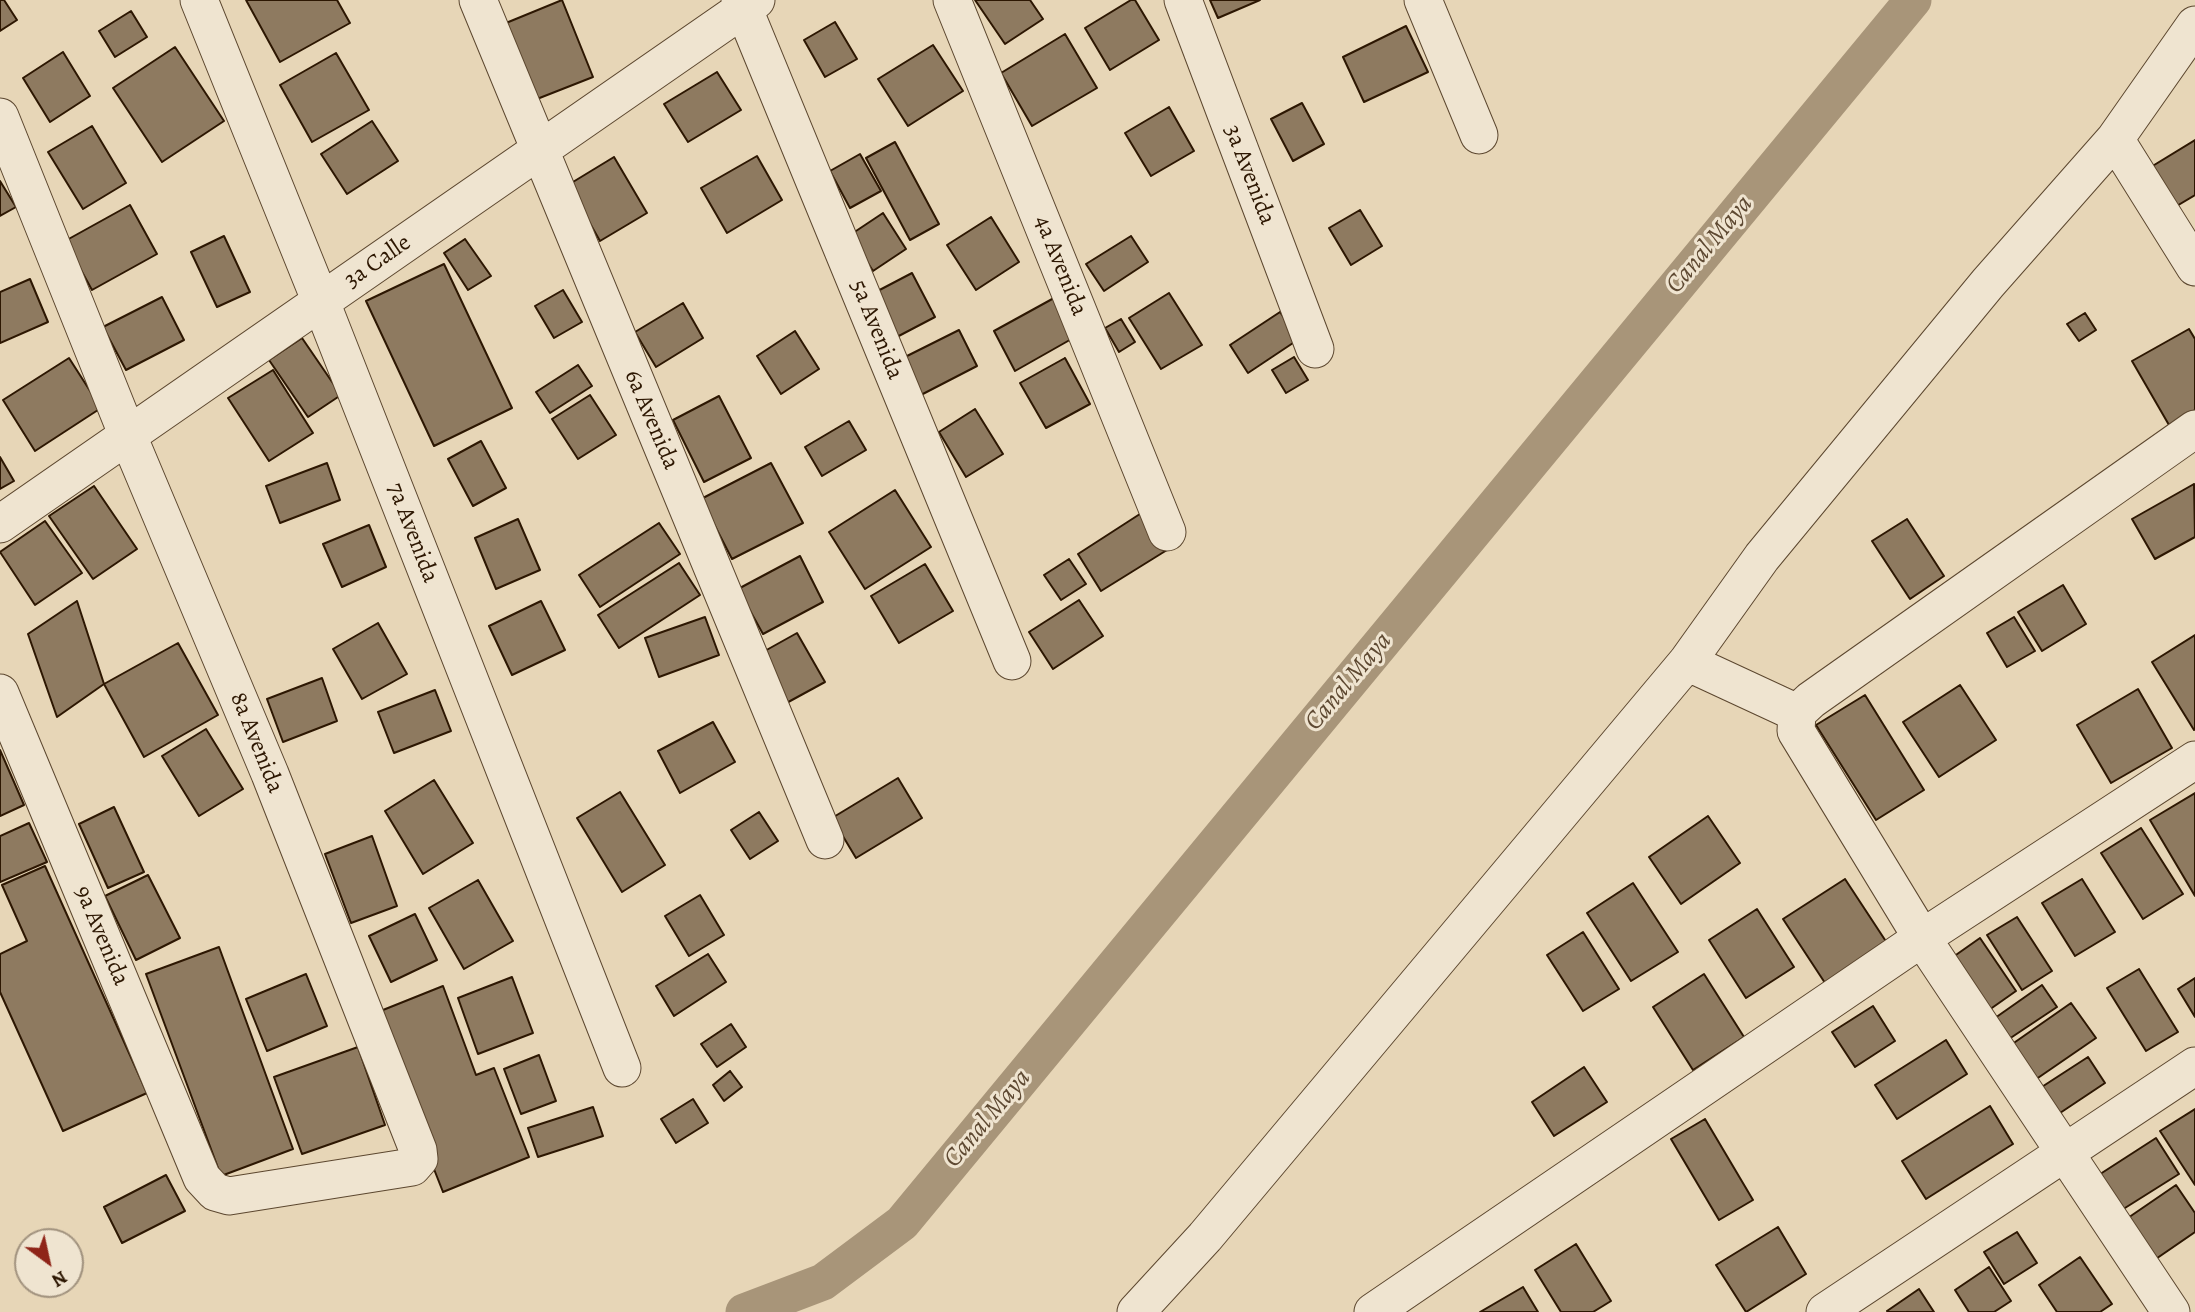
<!DOCTYPE html>
<html>
<head>
<meta charset="utf-8">
<style>
  body { margin:0 }
  #map { position:relative; width:2195px; height:1312px; overflow:hidden; background:#e7d6b7; font-family:Alegreya,serif }
  canvas { display:block }
  .north { position:absolute; left:14px; top:1228px; width:70px; height:70px; box-sizing:border-box; background:#efe4d0; border:2px solid #a1927e; border-radius:50%; rotate:147deg; font-size:19px; font-weight:700; line-height:28px; text-align:center; color:#2d1702 }
  .north::after { content:''; display:block; margin:auto; width:24px; height:32px; background:#8f2418; clip-path:polygon(50% 0,100% 100%,50% 72%,0 100%) }
</style>
</head>
<body>
<div id="map">
<canvas width="2195" height="1312"></canvas>
<div class="north">N</div>
</div>
<script>
const ctx = document.querySelector('canvas').getContext('2d');
ctx.lineJoin = 'round';
function toPath(rows) {
  const path = new Path2D();
  for (const r of rows) {
    path.moveTo(r[0], r[1]);
    for (let i = 2; i < r.length; i += 2) path.lineTo(r[i], r[i + 1]);
  }
  return path;
}
function stroke(path, color, width, dash) {
  ctx.strokeStyle = color;
  ctx.lineWidth = width;
  ctx.lineCap = dash ? 'butt' : 'round';
  ctx.setLineDash(dash || []);
  ctx.stroke(path);
}
function paint(path, color) {
  ctx.fillStyle = color;
  ctx.fill(path, 'evenodd');
}
function write(font, color, halo, rows, align = 'center') {
  ctx.font = font + ' Alegreya,serif';
  ctx.lineWidth = 6;
  ctx.setLineDash([]);
  ctx.textBaseline = 'middle';
  ctx.strokeStyle = halo;
  ctx.fillStyle = color;
  for (const [text, x, y, turn = 0] of rows) {
    ctx.save();
    ctx.translate(x, y);
    ctx.rotate((+turn || 0) * Math.PI / 180);
    ctx.textAlign = isNaN(turn) ? turn : align;
    if (halo) ctx.strokeText(text, 0, 0);
    ctx.fillText(text, 0, 0);
    ctx.restore();
  }
}
stroke(toPath([
  [744,1312,823,1282,902,1223,1913,0]
]), '#a89579', 37);
const building = toPath([
  [0,0,4,0,17,20,0,31,0,0],
  [246,0,337,0,350,23,280,62,246,0],
  [562,0,593,77,537,99,506,23,562,0],
  [975,0,1030,0,1043,19,1005,44,975,0],
  [1131,0,1135,0,1159,40,1110,70,1085,28,1131,0],
  [1210,0,1260,0,1218,18,1210,0],
  [131,11,147,37,115,57,99,31,131,11],
  [835,22,857,59,825,77,804,40,835,22],
  [1406,26,1428,72,1364,102,1343,57,1406,26],
  [1065,34,1097,88,1032,126,1001,73,1065,34],
  [933,45,963,91,908,126,878,79,933,45],
  [175,47,224,121,162,162,113,88,175,47],
  [63,52,90,96,50,122,23,78,63,52],
  [336,53,369,110,312,142,280,85,336,53],
  [717,72,741,110,688,142,664,104,717,72],
  [1302,103,1324,144,1293,161,1271,119,1302,103],
  [1169,107,1194,151,1151,176,1125,133,1169,107],
  [372,121,398,161,347,194,321,154,372,121],
  [92,126,126,183,83,209,48,152,92,126],
  [2195,140,2195,195,2170,210,2146,170,2195,140],
  [895,142,939,224,910,240,866,158,895,142],
  [860,154,881,191,850,208,830,171,860,154],
  [757,156,782,200,727,233,701,188,757,156],
  [614,157,647,213,600,241,568,185,614,157],
  [0,181,16,207,0,216,0,181],
  [130,205,157,254,92,290,65,241,130,205],
  [1360,210,1382,246,1351,265,1329,228,1360,210],
  [883,213,906,249,873,271,850,235,883,213],
  [991,217,1019,262,976,290,947,245,991,217],
  [224,236,250,292,217,307,191,252,224,236],
  [1131,236,1148,262,1104,291,1086,264,1131,236],
  [465,239,491,276,468,290,444,253,465,239],
  [444,264,512,408,434,446,366,301,444,264],
  [912,273,935,317,893,339,870,295,912,273],
  [30,279,48,322,0,343,0,292,30,279],
  [563,290,582,322,554,338,535,306,563,290],
  [1169,293,1202,345,1161,369,1129,318,1169,293],
  [162,297,184,340,126,370,103,327,162,297],
  [1054,298,1075,337,1015,371,994,331,1054,298],
  [683,303,703,338,656,367,635,332,683,303],
  [1280,312,1299,339,1248,373,1230,345,1280,312],
  [2085,313,2096,330,2079,341,2067,324,2085,313],
  [1121,319,1135,342,1119,352,1105,328,1121,319],
  [2189,329,2195,339,2195,410,2169,425,2132,361,2189,329],
  [959,330,977,366,917,397,899,360,959,330],
  [795,331,819,369,781,394,757,356,795,331],
  [302,338,341,395,308,417,269,360,302,338],
  [1294,357,1308,380,1286,393,1272,370,1294,357],
  [69,358,101,408,35,451,3,400,69,358],
  [1065,358,1090,404,1046,428,1020,383,1065,358],
  [578,365,592,386,550,413,536,392,578,365],
  [273,370,313,433,269,461,228,398,273,370],
  [590,395,616,435,578,459,552,419,590,395],
  [719,396,751,458,704,482,673,420,719,396],
  [975,409,1003,454,966,477,939,432,975,409],
  [849,421,866,450,822,476,805,447,849,421],
  [481,441,506,488,473,506,448,459,481,441],
  [0,457,14,481,0,489,0,457],
  [327,463,340,500,280,523,266,486,327,463],
  [771,463,803,523,732,559,701,499,771,463],
  [2194,484,2195,537,2155,559,2132,519,2194,484],
  [94,486,137,549,93,579,49,516,94,486],
  [895,490,931,547,865,589,829,532,895,490],
  [1143,512,1167,550,1101,591,1078,554,1143,512],
  [518,519,540,570,496,589,475,538,518,519],
  [1907,519,1944,576,1910,599,1872,541,1907,519],
  [45,521,82,573,35,605,0,552,45,521],
  [659,523,680,554,600,607,579,575,659,523],
  [369,525,386,567,342,587,323,544,369,525],
  [800,556,823,602,763,634,738,589,800,556],
  [1069,559,1086,584,1061,600,1044,575,1069,559],
  [679,563,700,595,619,648,598,615,679,563],
  [925,564,953,611,899,643,871,596,925,564],
  [2063,585,2086,624,2042,651,2018,612,2063,585],
  [1079,600,1103,636,1053,669,1029,632,1079,600],
  [77,601,104,684,57,717,28,634,77,601],
  [541,601,565,650,512,675,489,626,541,601],
  [705,617,719,655,659,677,645,638,705,617],
  [2014,617,2035,651,2007,667,1987,633,2014,617],
  [378,623,407,674,362,699,333,649,378,623],
  [797,633,825,682,781,706,754,657,797,633],
  [2195,635,2195,729,2194,730,2152,662,2195,635],
  [178,643,218,715,144,757,104,684,178,643],
  [322,678,337,721,283,742,267,699,322,678],
  [1960,685,1996,740,1939,777,1903,722,1960,685],
  [2138,689,2172,748,2111,783,2077,725,2138,689],
  [435,690,451,731,394,753,378,712,435,690],
  [1865,695,1924,790,1876,820,1816,725,1865,695],
  [713,722,735,762,680,793,658,751,713,722],
  [206,729,243,789,199,816,162,756,206,729],
  [0,750,24,805,0,816,0,750],
  [898,778,922,818,856,858,832,818,898,778],
  [434,780,473,843,423,874,385,811,434,780],
  [620,792,665,865,622,892,577,818,620,792],
  [2195,793,2195,896,2150,820,2195,793],
  [114,807,144,872,108,888,79,824,114,807],
  [759,812,778,841,750,859,731,830,759,812],
  [1708,816,1740,863,1681,904,1649,857,1708,816],
  [29,823,47,862,0,882,0,836,29,823],
  [2141,828,2183,894,2143,919,2101,853,2141,828],
  [372,836,397,906,351,923,325,854,372,836],
  [45,866,147,1093,63,1131,0,992,0,954,27,941,2,885,45,866],
  [148,875,180,938,136,960,105,896,148,875],
  [1845,879,1889,946,1827,986,1783,919,1845,879],
  [2082,879,2115,932,2075,956,2042,903,2082,879],
  [478,880,513,941,464,969,429,908,478,880],
  [1633,883,1678,952,1631,981,1587,913,1633,883],
  [700,895,724,935,689,956,665,916,700,895],
  [1757,909,1794,967,1746,998,1709,940,1757,909],
  [415,914,437,960,391,982,369,936,415,914],
  [2017,917,2052,971,2022,990,1987,935,2017,917],
  [1583,932,1619,989,1583,1011,1547,955,1583,932],
  [1980,938,2016,991,1989,1010,1953,957,1980,938],
  [219,947,293,1149,221,1176,146,974,219,947],
  [708,954,726,982,674,1016,656,986,708,954],
  [2139,969,2178,1032,2146,1051,2107,988,2139,969],
  [306,974,327,1026,267,1051,246,999,306,974],
  [1704,974,1744,1037,1693,1070,1653,1007,1704,974],
  [512,977,533,1033,478,1054,458,998,512,977],
  [2195,978,2195,1017,2178,989,2195,978],
  [2042,985,2057,1007,2009,1039,1995,1018,2042,985],
  [443,986,476,1075,494,1068,529,1157,443,1192,373,1014,443,986],
  [2071,1003,2096,1038,2032,1082,2008,1047,2071,1003],
  [1873,1006,1895,1041,1855,1067,1832,1032,1873,1006],
  [731,1024,746,1047,717,1067,701,1044,731,1024],
  [1946,1040,1967,1074,1897,1119,1875,1085,1946,1040],
  [358,1047,385,1125,302,1154,274,1077,358,1047],
  [539,1055,556,1101,521,1114,504,1069,539,1055],
  [2088,1057,2105,1083,2051,1119,2034,1092,2088,1057],
  [1584,1067,1607,1102,1554,1136,1532,1102,1584,1067],
  [730,1071,742,1087,724,1101,713,1085,730,1071],
  [693,1099,708,1123,676,1143,661,1119,693,1099],
  [1990,1106,2013,1144,1926,1199,1902,1161,1990,1106],
  [593,1107,603,1136,538,1157,528,1128,593,1107],
  [2195,1109,2195,1185,2160,1131,2195,1109],
  [1705,1119,1753,1200,1719,1220,1671,1139,1705,1119],
  [2156,1138,2179,1174,2117,1213,2094,1178,2156,1138],
  [166,1175,185,1211,122,1243,104,1207,166,1175],
  [2176,1185,2195,1213,2195,1232,2150,1263,2122,1222,2176,1185],
  [1778,1227,1806,1274,1746,1312,1716,1265,1778,1227],
  [2017,1232,2037,1263,2004,1284,1984,1252,2017,1232],
  [1576,1244,1611,1301,1593,1312,1561,1312,1535,1270,1576,1244],
  [2080,1257,2112,1304,2100,1312,2057,1312,2039,1285,2080,1257],
  [1989,1267,2011,1301,1994,1312,1969,1312,1955,1290,1989,1267],
  [1523,1287,1538,1312,1480,1312,1523,1287],
  [1919,1289,1934,1312,1888,1312,1887,1311,1919,1289]
]);
paint(building, '#8e7a60');
stroke(building, '#2d1702', 2);
const street = toPath([
  [199,0,321,302,622,1068],
  [478,0,825,840],
  [740,0,1012,661],
  [952,0,1167,532],
  [1183,0,1315,349],
  [1423,0,1479,135],
  [0,117,128,436,270,774,418,1150,419,1159,412,1167,229,1196,215,1192,202,1178,0,693],
  [2115,139,2195,267],
  [0,524,756,0],
  [1687,662,1797,713],
  [1136,1312,1205,1237,1687,662,1762,557,1988,283,2115,139,2195,25],
  [1373,1312,1922,938,2195,760],
  [1825,1312,2195,1066],
  [2171,1312,1922,938,1796,731,1797,713,1811,700,2195,429]
]);
stroke(street, '#5c472f', 39);
stroke(street, '#efe4d0', 37);
write('24px', '#2d1702', '#efe4d0', [
  ["3a Avenida",1249,175,69],
  ["3a Calle",378,262,-35],
  ["4a Avenida",1060,266,68],
  ["5a Avenida",876,330,68],
  ["6a Avenida",651,420,67],
  ["7a Avenida",412,533,69],
  ["8a Avenida",256,743,68],
  ["9a Avenida",101,936,67]
]);
write('italic 26px', '#5e4932', '#efe4d0', [
  ["Canal Maya",1710,245,-50],
  ["Canal Maya",1349,682,-50],
  ["Canal Maya",988,1119,-50]
]);
</script>
</body>
</html>
